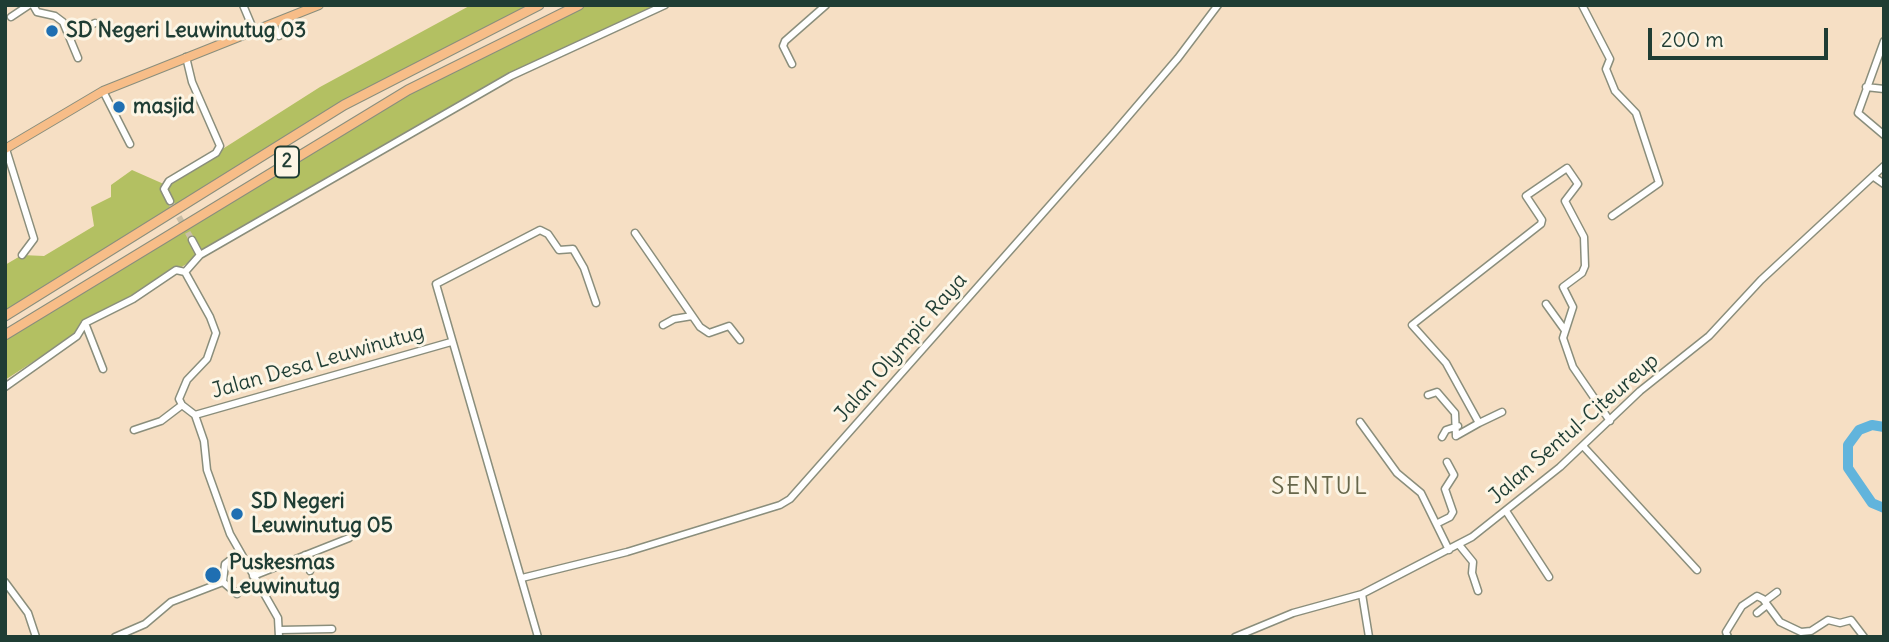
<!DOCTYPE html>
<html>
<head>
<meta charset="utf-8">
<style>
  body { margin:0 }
  #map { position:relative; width:1889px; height:642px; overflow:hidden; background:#f6dfc4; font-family:Delius,sans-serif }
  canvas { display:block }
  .frame { position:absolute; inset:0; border:7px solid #1f3d34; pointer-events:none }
  .scale { position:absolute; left:1648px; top:28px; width:180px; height:32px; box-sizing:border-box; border:4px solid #1f3d34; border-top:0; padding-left:9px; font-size:21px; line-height:24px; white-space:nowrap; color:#1f3d34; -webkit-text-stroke:5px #fcf5e5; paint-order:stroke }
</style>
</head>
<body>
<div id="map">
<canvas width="1889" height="642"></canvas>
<div class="frame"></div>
<div class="scale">200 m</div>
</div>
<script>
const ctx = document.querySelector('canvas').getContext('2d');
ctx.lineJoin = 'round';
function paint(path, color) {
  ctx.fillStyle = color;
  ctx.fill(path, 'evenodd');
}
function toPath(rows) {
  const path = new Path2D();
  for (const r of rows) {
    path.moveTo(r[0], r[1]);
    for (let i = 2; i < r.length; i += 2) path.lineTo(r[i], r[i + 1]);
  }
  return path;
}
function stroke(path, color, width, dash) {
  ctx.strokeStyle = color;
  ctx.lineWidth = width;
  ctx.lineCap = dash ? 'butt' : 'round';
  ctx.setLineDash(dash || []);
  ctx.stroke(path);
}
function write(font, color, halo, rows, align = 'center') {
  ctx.font = font + ' Delius,sans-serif';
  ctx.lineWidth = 6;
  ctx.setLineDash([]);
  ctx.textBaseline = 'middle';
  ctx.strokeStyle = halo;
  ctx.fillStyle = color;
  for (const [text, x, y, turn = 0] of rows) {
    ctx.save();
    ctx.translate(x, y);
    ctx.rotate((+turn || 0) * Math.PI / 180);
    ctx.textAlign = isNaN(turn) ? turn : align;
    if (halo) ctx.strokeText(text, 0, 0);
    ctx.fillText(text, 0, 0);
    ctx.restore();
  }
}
paint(toPath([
  [471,5,539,5,398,75,5,315,5,265,22,255,44,256,94,226,91,207,111,197,111,185,132,170,166,185,320,87],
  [579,5,665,5,505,79,85,323,82,330,5,380,5,335,329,136]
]), '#b3c062');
stroke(toPath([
  [1884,427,1872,425,1859,430,1848,445,1848,468,1872,503,1884,508]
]), '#61b4dc', 10);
stroke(toPath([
  [170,201,192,240]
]), '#cbbfa7', 6, [6, 3]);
const minor = toPath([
  [33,5,37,12,55,16,63,22,78,58],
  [243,5,254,31],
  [1582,5,1610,59,1606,69,1615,91,1636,113,1659,183,1612,216],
  [11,17,29,5],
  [273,24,279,36],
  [69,36,95,23],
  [1884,41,1858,113,1884,135],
  [792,64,783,46,785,41,826,5],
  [1866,87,1884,89],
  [103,91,130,144],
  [5,146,34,239,22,255],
  [1874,177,1884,184],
  [170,201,164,189,169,181,216,153,220,146,192,82,186,57],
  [635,233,700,327,709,333,729,326,740,340],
  [200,255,511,76,665,5],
  [185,272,210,317,216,333,207,359,187,380,179,399,182,405,195,415,204,441,207,470,230,534,278,618,279,637],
  [185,272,200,255,192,240],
  [1546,304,1564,329],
  [85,323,103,369],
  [663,325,674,319,692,316],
  [5,387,77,336,85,323,133,299,176,270,185,272],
  [1428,395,1437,392,1455,413,1456,436],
  [1502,412,1479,423,1446,363,1412,325,1541,224,1542,220,1526,196,1567,168,1578,184,1565,201,1584,237,1585,266,1582,273,1563,287,1573,307,1563,338,1573,367,1610,421],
  [195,415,451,342],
  [1360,422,1397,473,1421,493,1449,550],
  [134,430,161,421,182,405],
  [1456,436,1479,423],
  [1442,437,1446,430,1458,426],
  [1583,446,1697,570],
  [1506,511,1549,577],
  [1438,523,1450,517,1453,512,1445,489,1454,475,1447,462],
  [1460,546,1473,562,1472,573,1478,591],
  [305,555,310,571],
  [253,576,349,538],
  [522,578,627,552,780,505,790,499,1113,134,1178,58,1218,5],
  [5,582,28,613,36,637],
  [223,582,225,564,239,553],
  [1362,594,1369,637],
  [1765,601,1777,592],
  [1757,613,1767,605],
  [280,630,332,629],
  [115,637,145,624,171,602,223,582,237,594],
  [538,637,436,284,540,230,548,234,559,250,573,249,584,268,596,303],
  [1235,637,1293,613,1362,594,1472,537,1560,467,1640,391,1709,336,1761,280,1884,166],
  [1728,637,1726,632,1742,606,1757,596,1763,599,1780,622,1801,632,1811,631,1828,620,1840,623,1851,620,1864,637]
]);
const major = toPath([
  [5,149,103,91,319,5]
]);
const highway = toPath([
  [5,316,344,105,539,5],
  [5,335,408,90,579,5]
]);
stroke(minor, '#8a8e7c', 9);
stroke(major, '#8a8e7c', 10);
stroke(highway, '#8a8e7c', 11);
stroke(minor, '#fff', 6);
stroke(major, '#f7bd88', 8);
stroke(highway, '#f7bd88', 9);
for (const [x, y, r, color] of [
  [52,31,7,"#1f6fb2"],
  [119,107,7,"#1f6fb2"],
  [237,514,7,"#1f6fb2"],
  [213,575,9,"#1f6fb2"]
]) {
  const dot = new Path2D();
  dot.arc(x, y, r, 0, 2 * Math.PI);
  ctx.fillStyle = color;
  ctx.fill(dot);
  stroke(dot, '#fcf5e5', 2.5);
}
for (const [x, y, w] of [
  [287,162,24]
]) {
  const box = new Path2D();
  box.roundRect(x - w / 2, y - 15.5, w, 31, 5);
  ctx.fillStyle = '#fcf5e5';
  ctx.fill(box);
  stroke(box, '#1f3d34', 2);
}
write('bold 19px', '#1f3d34', null, [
  ["2",287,162]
]);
write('bold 21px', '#1f3d34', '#fcf5e5', [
  ["SD Negeri Leuwinutug 03",66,31],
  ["masjid",133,107],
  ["SD Negeri",251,502],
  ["Leuwinutug 05",251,526],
  ["Puskesmas",229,563],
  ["Leuwinutug",229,587]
], 'left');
write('21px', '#1f3d34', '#fcf5e5', [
  ["Jalan Olympic Raya",901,348,-49],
  ["Jalan Desa Leuwinutug",318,362,-16],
  ["Jalan Sentul-Citeureup",1574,429,-41]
]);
ctx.letterSpacing = '2px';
write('24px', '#67674b', '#fcf5e5', [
  ["SENTUL",1320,487]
]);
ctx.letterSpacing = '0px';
</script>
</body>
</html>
